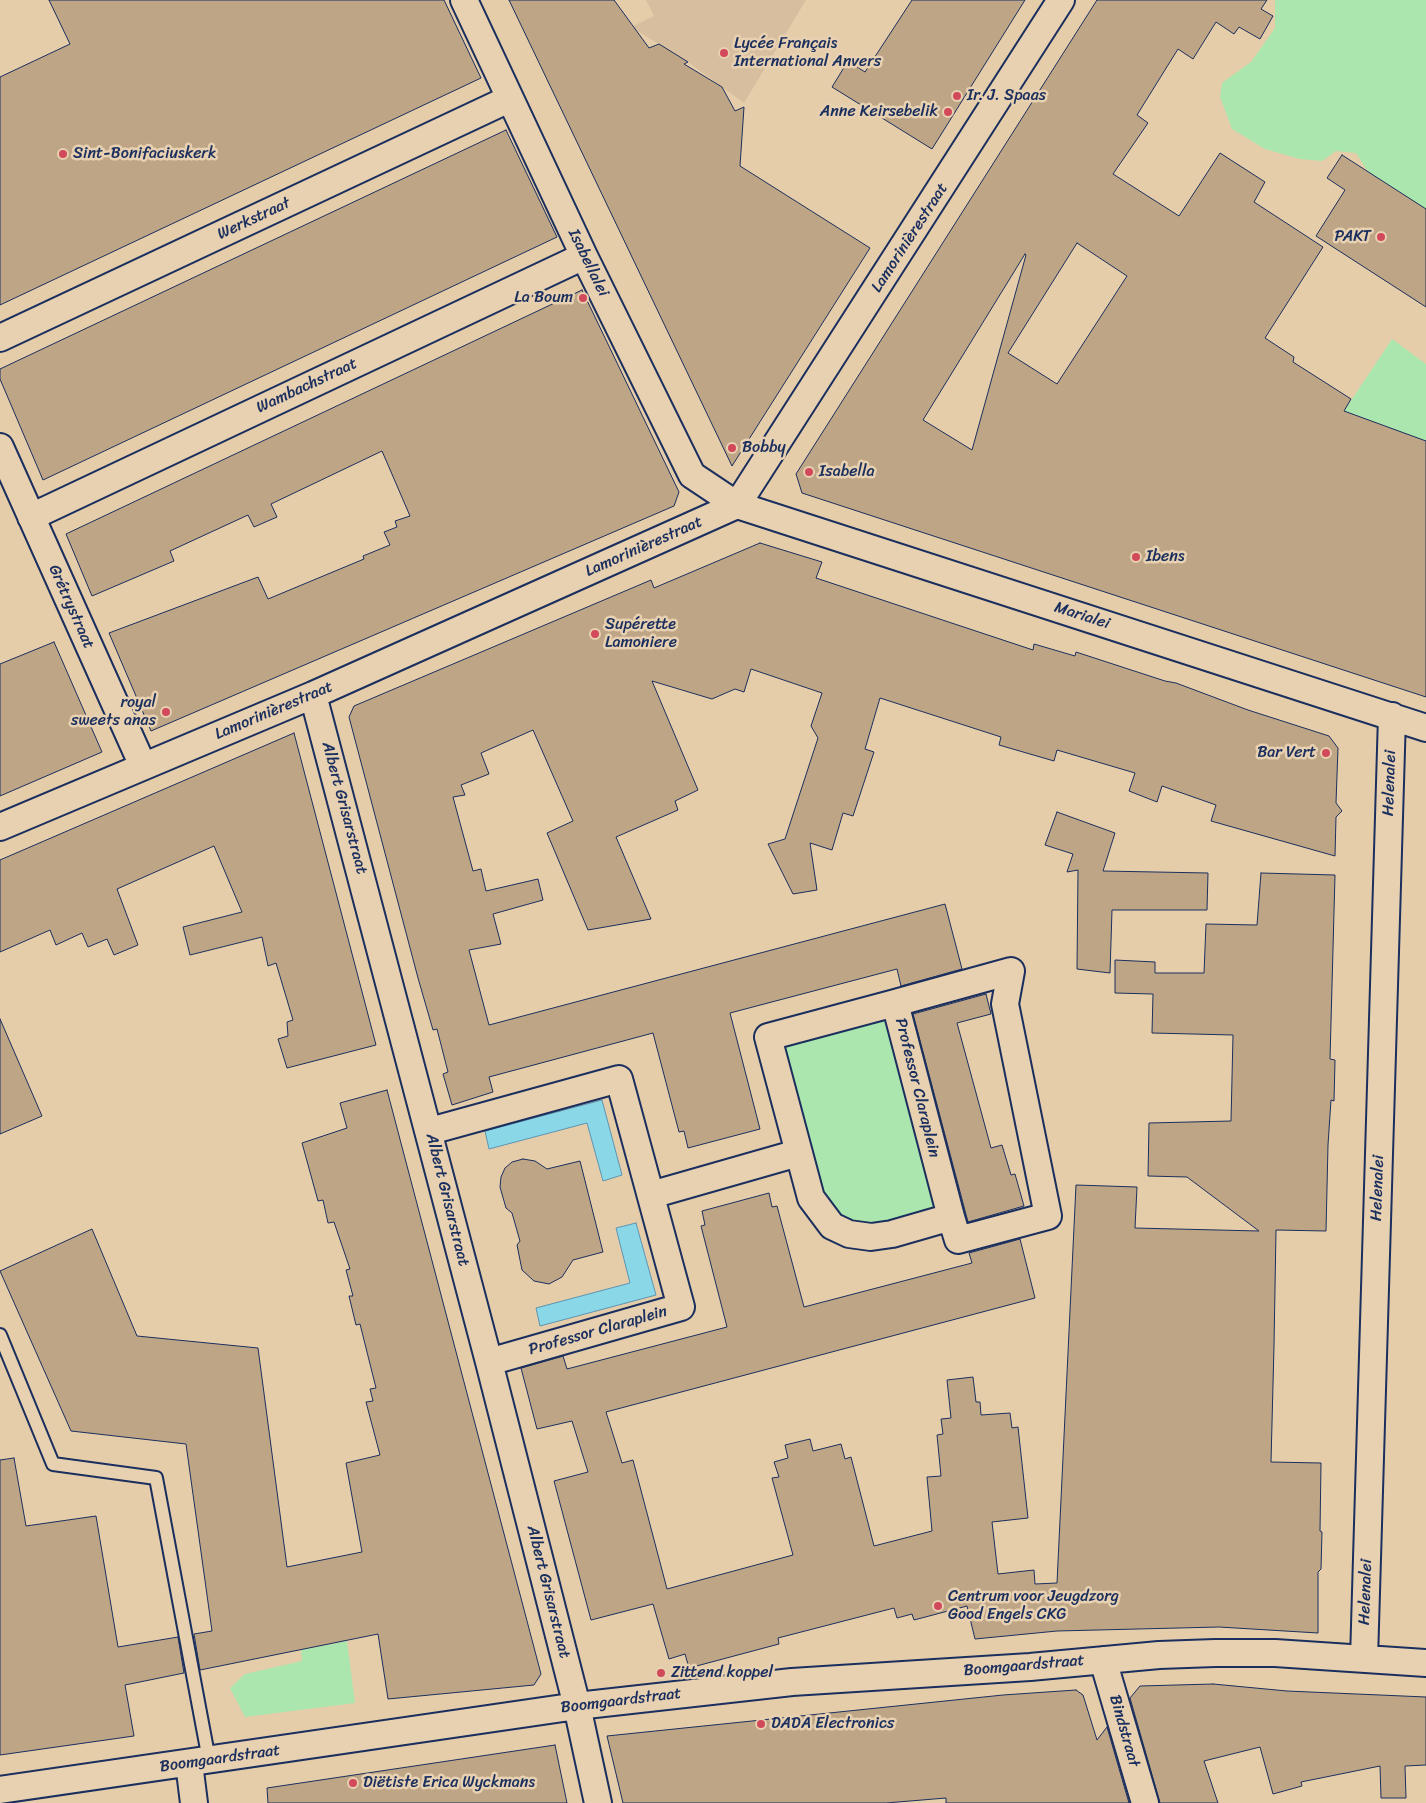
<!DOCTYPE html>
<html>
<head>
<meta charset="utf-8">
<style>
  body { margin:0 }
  canvas { display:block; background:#e6cdaa }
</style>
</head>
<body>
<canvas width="1426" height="1803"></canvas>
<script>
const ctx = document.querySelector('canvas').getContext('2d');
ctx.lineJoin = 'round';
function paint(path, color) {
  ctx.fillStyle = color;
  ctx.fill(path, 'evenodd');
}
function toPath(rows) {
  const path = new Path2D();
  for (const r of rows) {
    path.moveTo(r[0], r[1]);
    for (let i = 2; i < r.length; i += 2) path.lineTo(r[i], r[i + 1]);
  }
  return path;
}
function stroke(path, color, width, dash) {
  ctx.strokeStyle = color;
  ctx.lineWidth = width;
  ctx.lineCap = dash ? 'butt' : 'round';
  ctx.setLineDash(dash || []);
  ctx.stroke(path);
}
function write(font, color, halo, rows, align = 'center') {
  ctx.font = font + ' Sriracha,sans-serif';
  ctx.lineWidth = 5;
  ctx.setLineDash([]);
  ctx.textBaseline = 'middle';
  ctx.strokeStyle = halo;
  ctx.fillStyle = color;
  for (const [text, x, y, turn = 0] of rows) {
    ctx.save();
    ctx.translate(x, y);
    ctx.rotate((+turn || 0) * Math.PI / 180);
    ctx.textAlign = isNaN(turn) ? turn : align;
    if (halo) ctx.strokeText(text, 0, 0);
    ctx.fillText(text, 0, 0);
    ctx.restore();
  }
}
paint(toPath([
  [646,0,806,0,744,103,688,62,631,27,654,16]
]), '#d6be9e');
paint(toPath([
  [1275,0,1426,0,1426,217,1379,189,1356,153,1336,151,1322,161,1300,159,1265,149,1232,129,1220,97,1222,83,1251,62,1275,28],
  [1392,339,1426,364,1426,450,1383,425,1344,411],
  [887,1013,944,1208,884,1227,844,1220,821,1198,777,1043],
  [347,1641,355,1703,245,1717,230,1688,245,1674,302,1661,301,1650]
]), '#aae6ad');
const water = toPath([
  [602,1100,622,1175,603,1181,587,1123,489,1149,485,1131,602,1100],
  [636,1223,656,1295,540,1326,536,1308,630,1283,616,1228,636,1223]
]);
paint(water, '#89d7e7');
stroke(water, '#5d94b0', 1);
const building = toPath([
  [49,0,444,0,481,78,0,305,0,77,70,44,49,0],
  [509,0,614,0,649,48,659,44,688,62,684,64,722,87,735,111,744,107,740,166,870,248,732,466,509,0],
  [912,0,1025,0,932,149,832,87,848,61,865,72,912,0],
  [1097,0,1267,0,1261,9,1273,16,1260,39,1239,27,1234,34,1216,22,1193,59,1178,49,1137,115,1148,123,1113,174,1179,216,1220,153,1265,182,1254,202,1323,247,1265,338,1294,357,1293,362,1351,399,1344,411,1426,441,1426,697,802,493,796,474,1097,0],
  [1077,243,1127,276,1057,384,1008,353,1077,243],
  [1025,254,1026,255,972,450,923,420,1025,254],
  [506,130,557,237,43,480,0,379,0,369,506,130],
  [1342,155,1426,209,1426,307,1316,236,1345,190,1327,178,1342,155],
  [582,290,679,492,674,506,151,731,109,633,258,577,268,599,364,559,363,556,390,545,384,532,397,527,395,521,410,516,382,451,271,504,277,517,254,527,248,515,170,551,174,561,92,596,66,534,582,290],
  [760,543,822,562,816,578,1033,650,1034,644,1075,656,1076,652,1165,681,1176,683,1248,710,1329,736,1338,748,1336,803,1342,811,1336,817,1335,856,1211,821,1216,805,1162,786,1157,802,1129,791,1135,773,1057,750,1054,761,999,745,1001,737,880,698,865,749,874,752,853,816,843,813,832,850,810,843,817,890,793,894,768,844,785,839,818,738,811,726,822,693,751,669,744,692,735,689,712,699,652,681,698,790,675,801,678,810,616,837,651,919,588,930,547,833,573,821,533,730,481,753,489,774,461,785,465,795,453,797,473,871,481,869,486,891,538,879,543,900,493,914,501,944,469,950,489,1025,945,904,962,969,901,986,897,969,730,1013,760,1129,688,1148,684,1131,679,1132,653,1033,489,1077,493,1092,452,1105,443,1074,448,1072,437,1029,433,1030,418,978,349,717,354,706,651,580,654,588,760,543],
  [54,642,102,752,0,796,0,664,54,642],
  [294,733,376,1045,287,1068,278,1039,288,1036,287,1022,293,1020,276,963,268,966,262,937,190,955,183,927,242,912,214,846,117,889,138,945,114,955,107,939,88,947,82,933,56,945,50,930,0,952,0,860,294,733],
  [1057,812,1115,833,1103,871,1208,873,1207,910,1112,910,1110,973,1077,969,1078,870,1067,872,1073,854,1045,845,1057,812],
  [1261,873,1335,875,1330,1059,1335,1060,1334,1101,1331,1100,1328,1145,1326,1231,1276,1230,1274,1346,1271,1462,1321,1463,1320,1531,1322,1532,1321,1569,1318,1572,1318,1633,1219,1627,1057,1631,975,1639,967,1606,914,1620,912,1614,897,1618,894,1608,778,1638,779,1644,689,1668,685,1654,669,1659,653,1604,591,1620,554,1481,588,1472,572,1421,537,1429,521,1368,563,1356,567,1369,727,1327,701,1226,705,1225,702,1211,769,1193,772,1207,777,1206,804,1307,972,1263,969,1253,1020,1239,1035,1298,606,1412,622,1463,633,1460,667,1589,793,1555,772,1478,779,1477,774,1462,788,1458,785,1445,810,1439,813,1451,841,1444,845,1459,851,1457,874,1546,932,1531,927,1477,941,1476,937,1435,943,1434,941,1419,951,1418,947,1380,973,1377,976,1402,980,1402,981,1415,1010,1413,1012,1428,1018,1427,1028,1518,992,1522,998,1574,1034,1570,1035,1584,1057,1583,1076,1185,1137,1187,1135,1228,1259,1231,1187,1177,1148,1176,1149,1123,1231,1121,1233,1035,1152,1033,1153,994,1115,993,1115,960,1155,962,1155,973,1204,973,1206,924,1257,925,1261,873],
  [986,994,991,1014,957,1023,991,1148,1002,1145,1011,1175,1015,1174,1024,1206,968,1222,913,1014,986,994],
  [0,1019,42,1116,0,1134,0,1019],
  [387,1090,541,1674,534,1685,388,1699,378,1634,200,1670,194,1634,212,1631,186,1444,71,1431,0,1271,92,1229,137,1336,258,1348,287,1567,362,1552,346,1463,380,1455,366,1402,373,1401,370,1389,376,1388,360,1324,356,1325,349,1296,353,1296,346,1270,350,1269,334,1222,328,1223,323,1200,318,1201,302,1143,347,1128,340,1103,387,1090],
  [523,1159,535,1161,547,1169,580,1161,603,1252,573,1260,562,1277,549,1284,534,1281,522,1270,517,1245,520,1241,512,1213,506,1208,500,1187,501,1177,505,1168,512,1162,523,1159],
  [14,1458,26,1526,96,1516,118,1647,178,1637,184,1673,125,1685,134,1736,0,1755,0,1460,14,1458],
  [1213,1684,1287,1691,1426,1697,1426,1765,1405,1766,1406,1798,1381,1798,1380,1766,1301,1782,1302,1786,1273,1794,1260,1747,1204,1761,1218,1803,1160,1803,1130,1698,1140,1686,1213,1684],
  [1076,1690,1083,1695,1097,1740,1107,1727,1129,1803,946,1803,946,1798,886,1803,623,1803,607,1736,1003,1695,1076,1690],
  [555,1745,567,1803,268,1803,267,1788,555,1745]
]);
paint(building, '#bda586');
stroke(building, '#1b2f5e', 1);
const service = toPath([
  [0,1335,53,1464,156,1478,209,1760]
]);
const minor = toPath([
  [464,0,584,256,692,475,737,505,1426,728],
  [0,338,509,99],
  [0,447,143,766],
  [31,517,584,256],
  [313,695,489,1362,577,1706,598,1803],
  [0,827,313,695,737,505,1061,0],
  [895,1003,951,1217,892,1234,871,1237,849,1234,832,1226,811,1198,768,1037,895,1003],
  [895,1003,1011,971,1005,1004,1048,1216,958,1240,951,1217],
  [430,1131,619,1079,681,1307,489,1362],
  [651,1195,798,1153],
  [1364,1659,1392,716],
  [1103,1660,1145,1803],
  [189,1763,194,1803],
  [0,1790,577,1706,792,1682,1030,1667,1159,1655,1215,1653,1275,1653,1426,1663]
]);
stroke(service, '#1b2f5e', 16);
stroke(minor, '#1b2f5e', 30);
stroke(service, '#e8d1b1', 12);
stroke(minor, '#e8d1b1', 26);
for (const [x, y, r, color] of [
  [724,53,5,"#d1495b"],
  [957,96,5,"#d1495b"],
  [948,112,5,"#d1495b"],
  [63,154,5,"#d1495b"],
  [1381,237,5,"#d1495b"],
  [583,298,5,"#d1495b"],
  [732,448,5,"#d1495b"],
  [809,472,5,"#d1495b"],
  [1136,557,5,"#d1495b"],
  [595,634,5,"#d1495b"],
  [166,712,5,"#d1495b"],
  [1326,753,5,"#d1495b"],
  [938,1606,5,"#d1495b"],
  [661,1673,5,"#d1495b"],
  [761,1724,5,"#d1495b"],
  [353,1783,5,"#d1495b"]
]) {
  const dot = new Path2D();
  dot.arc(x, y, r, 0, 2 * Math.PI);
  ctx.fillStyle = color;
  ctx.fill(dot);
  stroke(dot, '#e8d1b1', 2);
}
write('16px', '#1b2f5e', '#e8d1b1', [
  ["Lycée Français",734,44],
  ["International Anvers",734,62],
  ["Ir. J. Spaas",967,96],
  ["Anne Keirsebelik",938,112,"right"],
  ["Sint-Bonifaciuskerk",73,154],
  ["PAKT",1371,237,"right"],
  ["La Boum",573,298,"right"],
  ["Bobby",742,448],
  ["Isabella",819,472],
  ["Ibens",1146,557],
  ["Supérette",605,625],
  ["Lamoniere",605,643],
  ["royal",156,703,"right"],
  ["sweets anas",156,721,"right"],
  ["Bar Vert",1316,753,"right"],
  ["Centrum voor Jeugdzorg",948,1597],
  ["Good Engels CKG",948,1615],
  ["Zittend koppel",671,1673],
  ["DADA Electronics",771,1724],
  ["Diëtiste Erica Wyckmans",363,1783]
], 'left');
write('16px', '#1b2f5e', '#e8d1b1', [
  ["Werkstraat",254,219,-25],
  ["Lamorinièrestraat",910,238,-57],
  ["Isabellalei",588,263,64],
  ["Wambachstraat",307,386,-25],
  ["Lamorinièrestraat",644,547,-24],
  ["Grétrystraat",71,607,66],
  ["Marialei",1082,616,18],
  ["Lamorinièrestraat",274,711,-23],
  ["Helenalei",1390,783,-88],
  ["Albert Grisarstraat",344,808,75],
  ["Professor Claraplein",917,1088,76],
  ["Helenalei",1378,1188,-88],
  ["Albert Grisarstraat",447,1200,76],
  ["Professor Claraplein",598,1331,-16],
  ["Albert Grisarstraat",548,1592,76],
  ["Helenalei",1366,1592,-88],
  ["Boomgaardstraat",1024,1666,-5],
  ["Boomgaardstraat",621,1701,-7],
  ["Bindstraat",1124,1731,74],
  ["Boomgaardstraat",220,1759,-8]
]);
</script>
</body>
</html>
